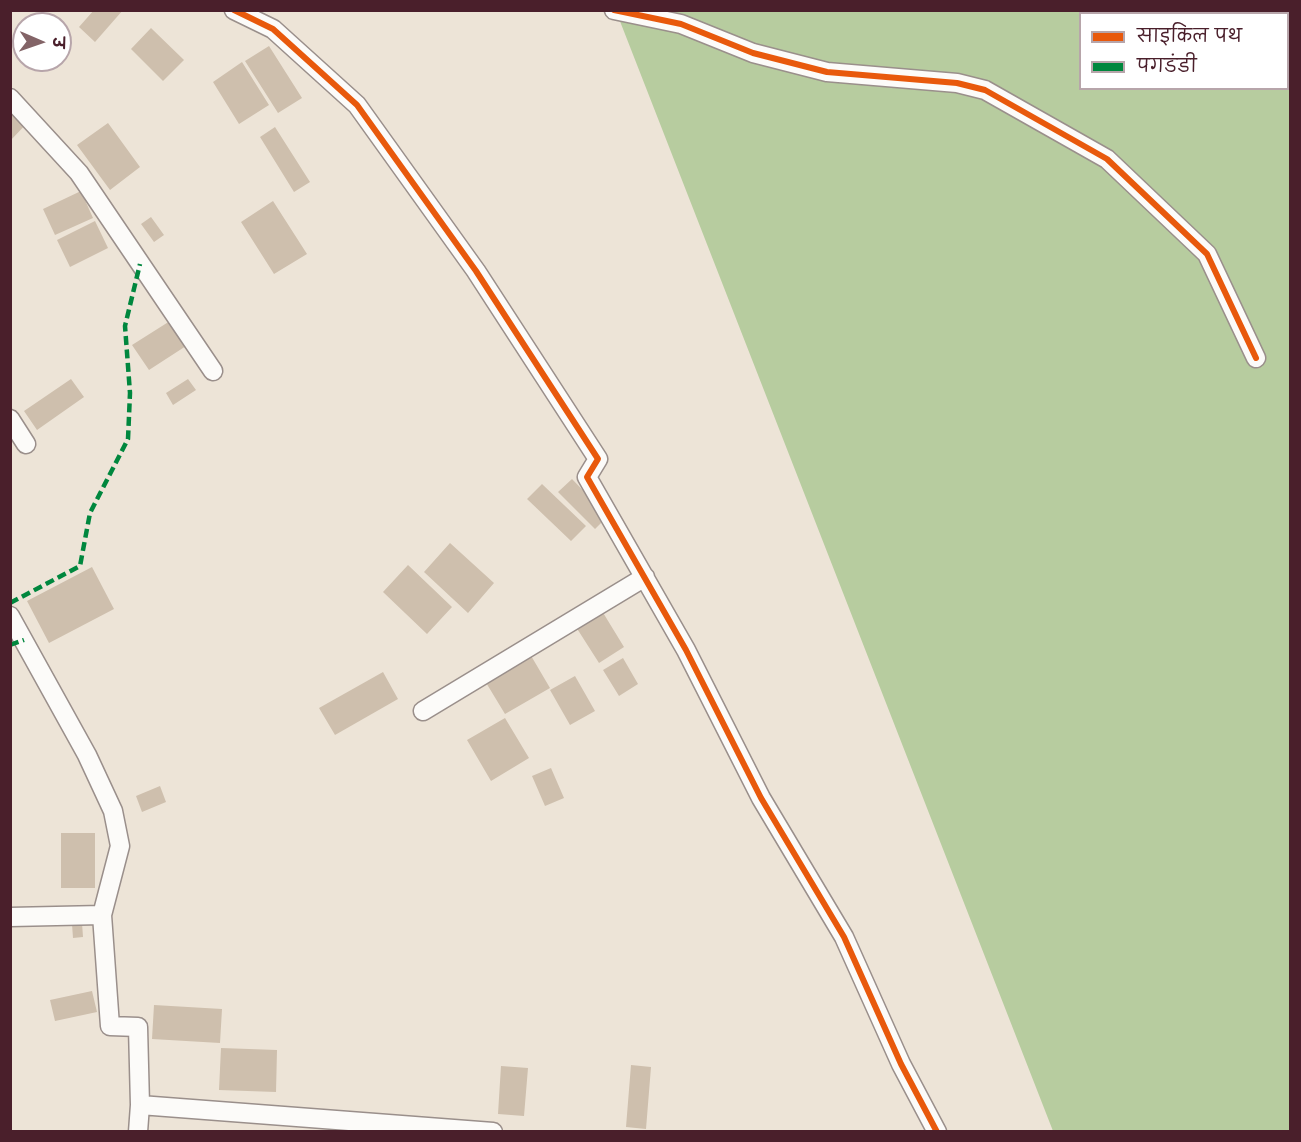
<!DOCTYPE html>
<html>
<head>
<meta charset="utf-8">
<style>
  body { margin:0 }
  #map { position:relative; width:1301px; height:1142px; overflow:hidden; background:#ede4d7; font-family:"Shantell Sans","Playpen Sans Deva",sans-serif }
  canvas { display:block }
  .frame { position:absolute; inset:0; border:12px solid #4a1f2b; pointer-events:none }
  .legend { position:absolute; left:1079px; top:12px; width:210px; height:78px; box-sizing:border-box; background:#fff; border:2px solid #b7a5aa; margin:0; padding:8px 10px; list-style:none; font-size:18px; color:#4a1f2b }
  .legend li { display:flex; align-items:center; gap:12px; height:30px }
  .legend b { width:30px; border:2px solid #b7a5aa }
  .north { position:absolute; left:12px; top:12px; width:60px; height:60px; box-sizing:border-box; background:#fff; border:2px solid #b7a5aa; border-radius:50%; rotate:92deg; font-size:16px; font-weight:700; line-height:24px; text-align:center; color:#4a1f2b }
  .north::after { content:''; display:block; margin:auto; width:21px; height:27px; background:#836467; clip-path:polygon(50% 0,100% 100%,50% 72%,0 100%) }
</style>
</head>
<body>
<div id="map">
<canvas width="1301" height="1142"></canvas>
<div class="frame"></div>
<ul class="legend">
<li><b style="height:8px;background:#e8590c"></b>साइकिल पथ</li>
<li><b style="height:8px;background:#00873e"></b>पगडंडी</li>
</ul>
<div class="north">उ</div>
</div>
<script>
const ctx = document.querySelector('canvas').getContext('2d');
ctx.lineJoin = 'round';
function paint(path, color) {
  ctx.fillStyle = color;
  ctx.fill(path, 'evenodd');
}
function toPath(rows) {
  const path = new Path2D();
  for (const r of rows) {
    path.moveTo(r[0], r[1]);
    for (let i = 2; i < r.length; i += 2) path.lineTo(r[i], r[i + 1]);
  }
  return path;
}
function stroke(path, color, width, dash) {
  ctx.strokeStyle = color;
  ctx.lineWidth = width;
  ctx.lineCap = dash ? 'butt' : 'round';
  ctx.setLineDash(dash || []);
  ctx.stroke(path);
}
paint(toPath([
  [616,11,1290,11,1290,1131,1053,1131],
  [1080,14,1288,14,1288,88,1080,88]
]), '#b7cc9f');
paint(toPath([
  [94,10,123,10,95,42,79,27],
  [151,28,184,60,163,81,131,49],
  [269,46,302,98,278,113,245,61],
  [242,62,269,105,239,124,213,82],
  [10,102,30,120,10,141],
  [108,123,140,167,110,190,77,145],
  [275,127,310,182,294,192,260,137],
  [81,191,93,218,55,235,43,209],
  [273,201,307,254,274,274,241,222],
  [151,217,164,235,154,242,141,224],
  [95,221,108,248,70,267,57,240],
  [170,321,186,346,149,370,132,345],
  [71,379,84,397,37,430,24,411],
  [188,379,196,390,173,405,166,393],
  [572,479,608,516,595,529,558,492],
  [542,484,586,526,571,541,527,499],
  [450,543,494,583,468,613,424,572],
  [408,565,452,607,427,634,383,592],
  [92,567,114,609,49,643,27,601],
  [602,611,624,647,599,663,576,627],
  [530,654,550,688,505,714,485,681],
  [623,658,638,684,619,696,603,670],
  [383,672,398,699,335,735,319,708],
  [575,676,595,711,570,725,550,690],
  [505,718,529,758,491,781,467,740],
  [551,768,564,798,545,806,532,776],
  [160,786,166,802,142,812,136,796],
  [61,833,95,833,95,888,61,888],
  [82,923,83,937,73,938,72,924],
  [92,991,97,1012,55,1021,50,1000],
  [154,1005,222,1009,220,1043,152,1039],
  [221,1048,277,1050,276,1092,219,1090],
  [631,1065,651,1067,646,1129,626,1127],
  [501,1066,528,1068,524,1116,498,1114]
]), '#cebfad');
const street = toPath([
  [234,10,273,29,357,105,476,271,598,459,587,477,686,650,761,798,844,937,901,1064,937,1132],
  [614,10,681,24,753,53,827,72,957,83,985,90,1107,159,1207,254,1256,358],
  [10,98,79,173,213,371],
  [10,419,26,444],
  [10,616,87,755,113,811,120,846,102,915,110,1026,138,1027,140,1105],
  [423,711,645,577],
  [10,917,102,915],
  [138,1132,140,1105,493,1132]
]);
stroke(street, '#9a8f8b', 21);
stroke(street, '#fcfbf9', 18);
stroke(toPath([
  [10,603,80,566,90,513,128,439,130,393,125,326,140,264],
  [10,645,24,640]
]), '#00873e', 4.5, [9, 4.5]);
stroke(toPath([
  [234,10,273,29,357,105,476,271,598,459,587,477,686,650,761,798,844,937,901,1064,937,1132],
  [614,10,681,24,753,53,827,72,957,83,985,90,1107,159,1207,254,1256,358]
]), '#e8590c', 6);
</script>
</body>
</html>
